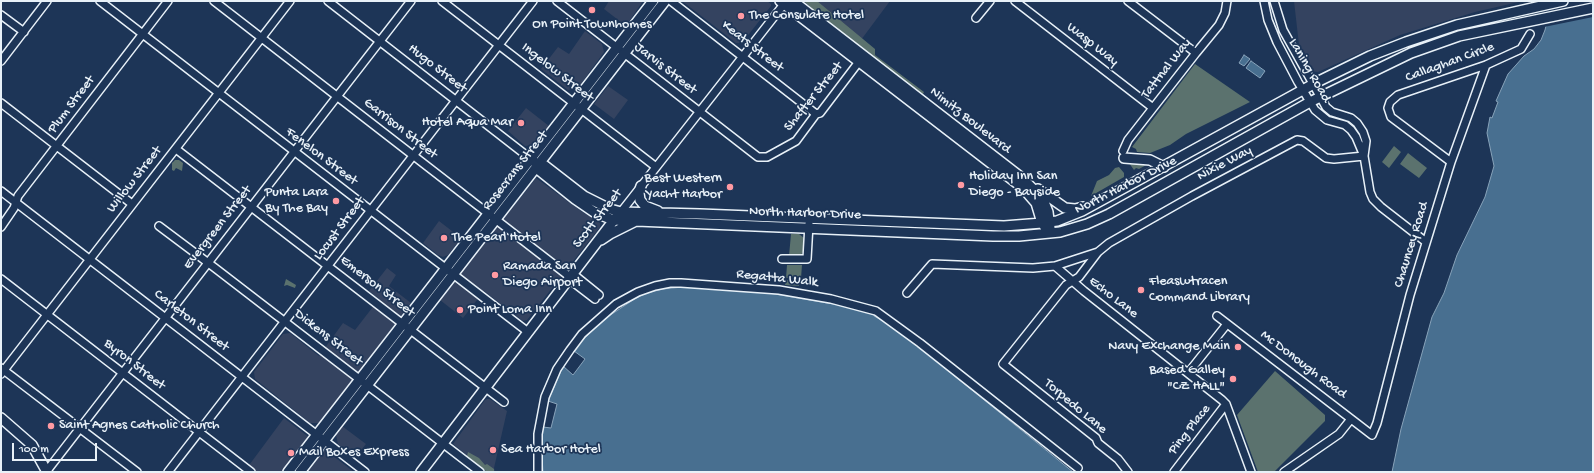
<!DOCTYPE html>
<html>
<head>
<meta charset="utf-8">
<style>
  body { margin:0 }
  #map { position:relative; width:1594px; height:473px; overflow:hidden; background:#1d3557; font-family:"Gochi Hand",sans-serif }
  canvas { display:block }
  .frame { position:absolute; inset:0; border:2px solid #e8f1f8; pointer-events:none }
  .scale { position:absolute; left:12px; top:443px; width:85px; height:18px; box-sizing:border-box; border:2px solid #e8f1f8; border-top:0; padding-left:5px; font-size:12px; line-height:14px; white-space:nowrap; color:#e8f1f8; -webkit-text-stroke:3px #1d3557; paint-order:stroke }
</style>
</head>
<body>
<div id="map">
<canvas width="1594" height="473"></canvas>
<div class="frame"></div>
<div class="scale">100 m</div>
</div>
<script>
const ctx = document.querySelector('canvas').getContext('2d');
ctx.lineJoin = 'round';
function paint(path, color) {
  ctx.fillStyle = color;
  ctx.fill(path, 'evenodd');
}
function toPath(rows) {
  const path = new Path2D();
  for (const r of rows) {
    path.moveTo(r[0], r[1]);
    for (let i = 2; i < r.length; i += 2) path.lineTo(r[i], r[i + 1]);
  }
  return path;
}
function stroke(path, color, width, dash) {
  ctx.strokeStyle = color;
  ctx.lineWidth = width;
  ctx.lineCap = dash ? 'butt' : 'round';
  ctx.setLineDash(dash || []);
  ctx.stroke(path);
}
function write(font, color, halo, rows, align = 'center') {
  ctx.font = font + ' "Gochi Hand",sans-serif';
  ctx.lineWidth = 3.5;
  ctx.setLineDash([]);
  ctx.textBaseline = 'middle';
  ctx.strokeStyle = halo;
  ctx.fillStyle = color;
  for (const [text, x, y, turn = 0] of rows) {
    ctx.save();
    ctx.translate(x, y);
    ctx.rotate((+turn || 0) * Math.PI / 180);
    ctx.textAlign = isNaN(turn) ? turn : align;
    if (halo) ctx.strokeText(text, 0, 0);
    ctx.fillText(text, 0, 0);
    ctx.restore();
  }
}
paint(toPath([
  [609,1,643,1,626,26,604,9],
  [682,1,767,1,771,4,771,6,742,43,736,43],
  [803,1,890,1,858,44],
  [1294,1,1523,1,1475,12,1400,35,1318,72,1311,71,1299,45],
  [585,31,602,44,604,52,578,88,568,90,541,69,558,47,569,54],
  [608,86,628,100,614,119,594,104],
  [526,108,549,126,534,145,525,146,508,131],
  [536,178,581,211,598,221,600,223,600,227,527,320,523,321,484,291,463,318,440,300],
  [439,221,461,238,448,255,443,257,438,255,423,243],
  [387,268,396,275,389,286,411,303,320,423,310,423,255,379,254,372,283,334,290,333,319,356,343,323,355,330,379,299,369,291],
  [487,399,490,399,507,411,494,468,495,472,488,472,453,444,485,400],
  [284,418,354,472,244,472],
  [342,426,366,444,355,458,338,444,336,435]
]), '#344360');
paint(toPath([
  [804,1,817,1,875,49,875,55,924,92,923,94,921,94,814,11],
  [1195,64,1250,102,1186,134,1170,145,1150,153,1137,152,1136,149,1132,147],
  [1394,146,1401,152,1389,168,1382,162],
  [1408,153,1427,168,1419,178,1400,164],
  [175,160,179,160,183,163,182,171,176,168,174,171,172,170,172,163],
  [1129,163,1148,164,1139,169,1136,168,1134,170],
  [1119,167,1124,173,1124,177,1091,196,1097,181,1109,175,1115,168],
  [791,234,799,234,804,238,803,252,800,256,789,256],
  [787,265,802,265,801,278,786,278],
  [286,279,296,285,295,288,287,285,284,286],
  [786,280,800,280,799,286,785,285],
  [1275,371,1325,415,1325,421,1274,472,1258,472,1237,415],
  [468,452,479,458,485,465,487,464,494,469,494,472,487,472,467,456]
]), '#5b726e');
const water = toPath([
  [1552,1,1593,1,1593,472,1392,472,1401,429,1432,317,1444,293,1457,255,1485,197,1494,166,1487,133,1490,117,1492,118,1498,102,1496,101,1508,74,1524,56,1534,49,1541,40,1545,30,1552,1],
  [1244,55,1250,59,1244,66,1239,63,1244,55],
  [1251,61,1265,71,1260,78,1246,68,1251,61],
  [683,287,757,291,845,306,873,313,874,316,883,321,920,348,1073,472,543,472,541,442,543,427,551,428,557,404,548,401,563,366,573,375,585,359,574,351,576,347,603,320,636,298,647,293,663,289,683,287]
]);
paint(water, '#486f90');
stroke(water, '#88a3ba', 1);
paint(toPath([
  [1550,1,1593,1,1593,17,1544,27]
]), '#1d3557');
const minor = toPath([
  [100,1,528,332],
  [214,1,570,277],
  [328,1,531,159],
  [442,1,656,167],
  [557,1,758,157,767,157,796,141,816,114,820,113,861,59],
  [671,1,816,114],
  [1015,1,1153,108],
  [1128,1,1196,53],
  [1264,1,1268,20,1277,42,1298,82,1315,110,1327,120,1345,125,1351,130,1356,137,1364,156],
  [1274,1,1283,30,1326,107,1332,112,1351,118,1357,123,1363,132,1366,141,1364,156,1370,192,1373,199,1381,207,1426,242],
  [1,15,24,32],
  [976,18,990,1],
  [1,61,47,1],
  [1,103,132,204],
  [176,149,504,402],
  [1123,151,1128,140,1196,53,1219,25,1225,13,1227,1],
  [1451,162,1391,117,1388,108,1390,102,1398,95,1486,65,1521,49,1530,34],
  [1,191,365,472],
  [621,212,784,4],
  [159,226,215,268,480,472],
  [1,227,14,208,18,196,168,1],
  [782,259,807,259,809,224],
  [1055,266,1098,252],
  [573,274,599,295],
  [1,279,251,472],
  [569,279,595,299],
  [907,293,932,264,1033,268,1055,266,1084,291,1222,400,1226,404,1251,472],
  [1217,316,1372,435,1377,423,1410,295,1451,162,1486,65],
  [1,368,137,472],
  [1188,373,1227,324],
  [1,374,290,1],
  [46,472,411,1],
  [168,472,533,1],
  [538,472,538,434,545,397,557,369,570,350,582,334,616,304,638,292,655,286,670,283,681,283,779,290,831,299,876,311,920,343,1078,468],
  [1128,472,1118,459,1098,443,1096,438,1003,364,1066,285,1079,277,1098,252,1109,243,1192,196,1297,140,1303,141,1326,158,1334,159,1364,156],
  [1174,472,1226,404],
  [1284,472,1339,434,1351,419]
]);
const major = toPath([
  [780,1,1023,188,1036,203,1042,223,1045,227],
  [793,1,1022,178,1037,193,1044,202,1048,212,1050,228],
  [1124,158,1150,160,1164,167],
  [531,159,538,165,544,165,584,196,610,209,621,212,700,214,1004,226,1042,223,1057,221,1082,211,1319,81,1370,56,1406,42,1457,25,1563,1],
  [538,165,540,171,575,199,594,212,613,220,993,236,1019,236,1060,232,1087,224,1109,214,1310,102,1411,53,1459,36,1593,8],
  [641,186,639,193,640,200,645,206,658,211],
  [1038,189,1065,208,1075,209,1083,207],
  [601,240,610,234,634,222],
  [1,418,32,445,47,472],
  [288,472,653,1],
  [300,472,665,1],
  [421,472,617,216]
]);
stroke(minor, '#e8f1f8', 10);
stroke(major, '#e8f1f8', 12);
stroke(minor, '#1d3557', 7);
stroke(major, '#1d3557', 9);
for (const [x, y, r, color] of [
  [592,10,4,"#ff9aa2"],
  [741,16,4,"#ff9aa2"],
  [521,123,4,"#ff9aa2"],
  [961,185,4,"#ff9aa2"],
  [730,187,4,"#ff9aa2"],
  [336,201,4,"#ff9aa2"],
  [444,238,4,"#ff9aa2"],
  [495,275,4,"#ff9aa2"],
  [1141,290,4,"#ff9aa2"],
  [460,310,4,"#ff9aa2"],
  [1238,347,4,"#ff9aa2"],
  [1233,379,4,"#ff9aa2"],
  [51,426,4,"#ff9aa2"],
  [493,450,4,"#ff9aa2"],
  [291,453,4,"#ff9aa2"]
]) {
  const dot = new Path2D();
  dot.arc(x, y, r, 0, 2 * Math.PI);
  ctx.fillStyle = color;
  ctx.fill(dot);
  stroke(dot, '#1d3557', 1.5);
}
write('14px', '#e8f1f8', '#1d3557', [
  ["The Consulate Hotel",749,16],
  ["On Point Townhomes",592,25,"center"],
  ["Hotel Aqua Mar",513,123,"right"],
  ["Holiday Inn San",969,177],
  ["Diego - Bayside",969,193],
  ["Best Western",722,179,"right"],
  ["Yacht Harbor",722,195,"right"],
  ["Punta Lara",328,193,"right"],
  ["By The Bay",328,209,"right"],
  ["The Pearl Hotel",452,238],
  ["Ramada San",503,267],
  ["Diego Airport",503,283],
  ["Fleaswtracen",1149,282],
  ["Command Library",1149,298],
  ["Point Loma Inn",468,310],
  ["Navy Exchange Main",1230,347,"right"],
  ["Based Galley",1225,371,"right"],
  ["\"CZ HALL\"",1225,387,"right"],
  ["Saint Agnes Catholic Church",59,426],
  ["Sea Harbor Hotel",501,450],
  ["Mail Boxes Express",299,453]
], 'left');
write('14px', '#e8f1f8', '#1d3557', [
  ["Wasp Way",1092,45,38],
  ["Keats Street",752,47,38],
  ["Callaghan Circle",1450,63,-20],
  ["Hugo Street",437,69,38],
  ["Jarvis Street",665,69,38],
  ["Tattnal Way",1167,69,-52],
  ["Laning Road",1309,71,60],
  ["Ingelow Street",557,73,38],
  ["Shafter Street",814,97,-51],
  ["Plum Street",72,105,-53],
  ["Nimitz Boulevard",970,121,38],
  ["Garrison Street",400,129,38],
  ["Fenelon Street",321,157,37],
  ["Nixie Way",1225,164,-28],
  ["Rosecrans Street",516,171,-52],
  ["Willow Street",135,180,-52],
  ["North Harbor Drive",1126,186,-27],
  ["North Harbor Drive",805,214,2],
  ["Scott Street",598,219,-52],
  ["Evergreen Street",218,228,-52],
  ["Locust Street",340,229,-53],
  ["Chauncey Road",1412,245,-73],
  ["Regatta Walk",777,279,6],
  ["Emerson Street",377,287,38],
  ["Echo Lane",1113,298,38],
  ["Carleton Street",191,321,38],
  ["Dickens Street",328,338,38],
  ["Byron Street",134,365,38],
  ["Mc Donough Road",1303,365,37],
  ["Torpedo Lane",1075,407,40],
  ["Ping Place",1190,430,-52]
]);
</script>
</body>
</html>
